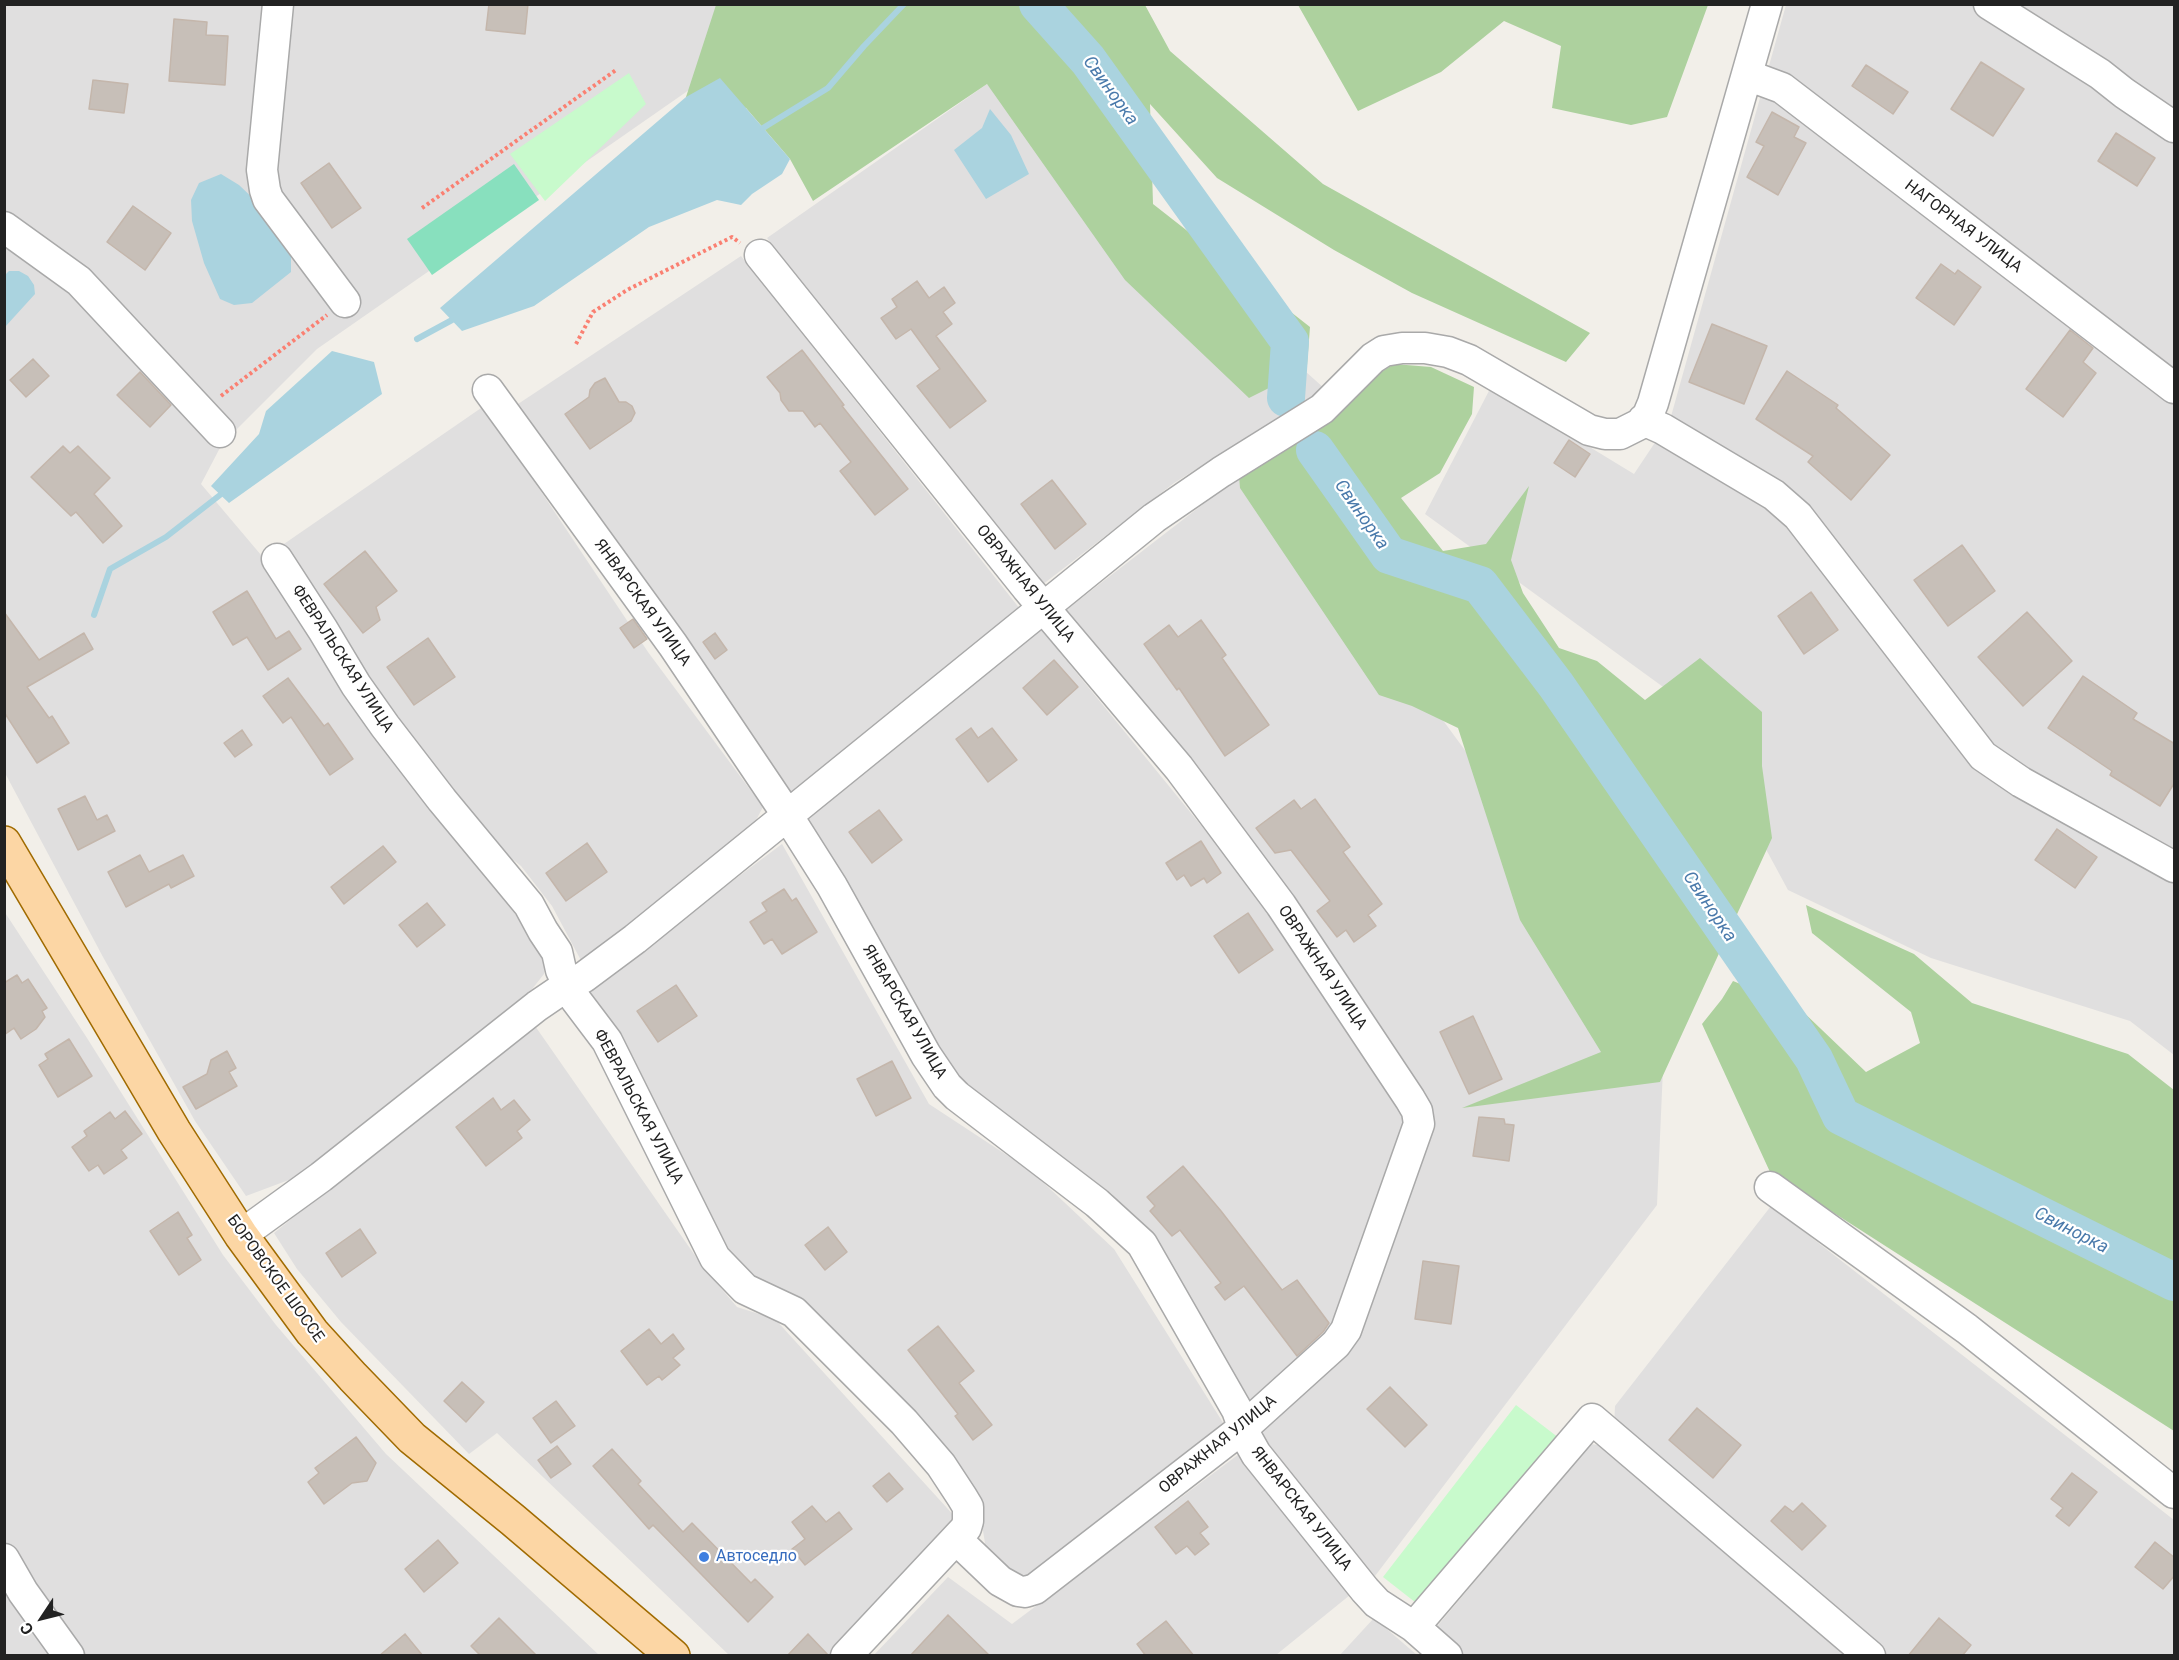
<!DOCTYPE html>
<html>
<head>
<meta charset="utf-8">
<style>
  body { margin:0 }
  #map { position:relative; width:2179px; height:1660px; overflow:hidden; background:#f2efe9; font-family:Roboto,sans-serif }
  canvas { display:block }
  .frame { position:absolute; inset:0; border:6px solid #222; pointer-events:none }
  .north { position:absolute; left:12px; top:1588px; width:60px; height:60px; -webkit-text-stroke:4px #fff; paint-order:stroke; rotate:235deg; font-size:16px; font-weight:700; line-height:24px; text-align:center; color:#222 }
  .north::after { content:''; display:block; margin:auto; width:21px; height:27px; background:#222; clip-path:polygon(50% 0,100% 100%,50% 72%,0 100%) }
</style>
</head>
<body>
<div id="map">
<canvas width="2179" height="1660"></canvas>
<div class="frame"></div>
<div class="north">С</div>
</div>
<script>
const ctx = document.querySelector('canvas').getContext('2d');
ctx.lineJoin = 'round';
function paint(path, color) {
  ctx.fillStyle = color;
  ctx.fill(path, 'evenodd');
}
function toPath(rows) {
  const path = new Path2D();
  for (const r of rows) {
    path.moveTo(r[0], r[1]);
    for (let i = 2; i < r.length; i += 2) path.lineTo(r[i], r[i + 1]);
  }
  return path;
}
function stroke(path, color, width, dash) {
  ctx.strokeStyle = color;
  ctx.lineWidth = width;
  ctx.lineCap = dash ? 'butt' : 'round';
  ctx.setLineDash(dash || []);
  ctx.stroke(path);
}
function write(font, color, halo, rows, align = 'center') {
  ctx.font = font + ' Roboto,sans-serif';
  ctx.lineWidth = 4.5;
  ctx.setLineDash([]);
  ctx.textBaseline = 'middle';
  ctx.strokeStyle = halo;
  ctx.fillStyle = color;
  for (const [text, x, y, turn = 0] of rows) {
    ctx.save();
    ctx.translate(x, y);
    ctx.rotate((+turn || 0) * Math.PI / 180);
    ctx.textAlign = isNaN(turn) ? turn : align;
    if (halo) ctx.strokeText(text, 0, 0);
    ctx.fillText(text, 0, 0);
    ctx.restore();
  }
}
paint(toPath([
  [4,5,811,5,317,349,222,444,201,484,272,568,404,771,547,955,544,974,525,998,488,1030,294,1178,246,1196,195,1121,103,957,5,773],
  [1786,5,2174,5,2174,1055,2130,1021,1931,958,1788,890,1688,705,1425,514,1491,387,1634,474,1670,420],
  [987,84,1325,389,1174,483,1042,585,767,238],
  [741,256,1020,609,792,794,515,406],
  [484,406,648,652,763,807,755,822,584,966,552,906,521,866,481,834,430,778,281,546],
  [1255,464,1665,1023,1657,1205,1375,1576,1262,1441,1262,1425,1333,1365,1431,1121,1220,810,1066,610],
  [1040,628,1226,856,1292,944,1405,1118,1329,1337,1253,1405,1165,1256,1112,1194,955,1080,804,819],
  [782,844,929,1104,1031,1171,1114,1249,1227,1429,1029,1580,1014,1580,986,1550,982,1524,739,1270,721,1242,706,1209,588,989],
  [4,911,87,1038,223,1255,276,1325,386,1454,599,1655,5,1655],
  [533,1023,703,1267,737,1307,775,1319,957,1519,833,1655,729,1655,497,1433,469,1454,341,1322,297,1269,274,1233],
  [1771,1206,2174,1520,2174,1655,1883,1655,1614,1427,1615,1406],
  [1590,1444,1608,1446,1853,1655,1464,1655,1434,1630],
  [1239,1454,1350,1595,1276,1655,873,1656,948,1577,1012,1624],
  [1374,1618,1417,1655,1339,1656]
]), '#e0dfdf');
paint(toPath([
  [716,5,1145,5,1170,51,1323,184,1590,333,1566,362,1412,293,1334,250,1217,178,1150,104,1153,204,1310,327,1307,365,1271,387,1249,398,1125,280,987,84,813,201,790,159,746,108,686,97],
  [1298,5,1708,5,1667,117,1631,125,1552,108,1561,46,1504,21,1441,72,1358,111],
  [1394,364,1431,367,1474,387,1472,414,1440,473,1401,498,1443,551,1486,544,1529,486,1511,560,1523,593,1559,648,1597,661,1645,700,1700,658,1762,712,1762,766,1772,838,1660,1082,1462,1108,1601,1052,1520,920,1458,728,1412,706,1379,695,1240,488,1239,476,1363,383],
  [1806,905,1914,954,1972,1003,2128,1054,2174,1090,2174,1431,1770,1172,1702,1024,1722,999,1733,981,1798,1007,1866,1072,1920,1043,1911,1012,1812,933]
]), '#add19e');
paint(toPath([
  [629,73,646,104,545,201,510,154],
  [1516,1405,1559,1438,1420,1606,1383,1577]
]), '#c8facc');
paint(toPath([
  [514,164,539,200,432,275,407,239]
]), '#88e0be');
paint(toPath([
  [720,78,790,159,782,174,752,194,741,205,717,200,649,227,534,306,462,331,440,308,686,97],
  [990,109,1011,135,1029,174,986,199,954,150,982,128],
  [221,174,239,185,259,204,291,254,291,272,252,303,234,305,220,299,204,263,192,221,191,200,199,183],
  [9,271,19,271,28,276,34,285,35,294,5,327,5,275],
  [332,351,374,362,382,394,229,503,211,486,259,434,266,411]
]), '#aad3df');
stroke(toPath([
  [763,128,828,88,864,46,904,4],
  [417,339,452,320],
  [94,615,110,569,166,537,220,495]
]), '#aad3df', 6);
stroke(toPath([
  [1038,4,1088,60,1290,342,1286,398],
  [1315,450,1389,555,1480,585,1556,685,1814,1059,1841,1116,2174,1282]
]), '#aad3df', 38);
const building = toPath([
  [489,4,528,4,525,34,486,30,489,4],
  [174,19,207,22,206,35,228,36,225,85,169,81,174,19],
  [1981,62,2024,89,1993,136,1951,109,1981,62],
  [1866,65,1908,92,1893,114,1852,86,1866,65],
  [93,80,128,84,124,113,89,109,93,80],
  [1772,112,1799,127,1794,137,1806,143,1778,195,1747,177,1764,146,1756,142,1772,112],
  [2116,133,2155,158,2137,186,2098,161,2116,133],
  [329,163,361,208,332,228,301,183,329,163],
  [133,206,171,233,145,270,107,242,133,206],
  [1941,264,1955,274,1958,270,1981,287,1954,325,1916,298,1941,264],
  [917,281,929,298,944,287,955,303,943,312,952,324,936,336,986,401,950,428,917,386,940,369,911,329,896,339,881,318,897,307,892,299,917,281],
  [1712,324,1767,346,1744,404,1689,382,1712,324],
  [2070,330,2093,348,2083,362,2096,373,2063,417,2026,389,2070,330],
  [802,350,844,405,842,406,908,489,875,515,840,471,851,462,820,423,815,427,803,411,789,411,781,400,780,393,767,377,802,350],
  [33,359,49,376,26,397,10,380,33,359],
  [1787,371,1838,405,1836,408,1890,455,1851,500,1808,462,1813,456,1756,419,1787,371],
  [140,372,171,405,150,427,117,395,140,372],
  [605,378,619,402,626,402,632,406,635,413,631,421,590,449,565,414,589,397,590,390,595,383,605,378],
  [1569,440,1590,454,1575,477,1554,463,1569,440],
  [63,446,70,453,78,446,110,478,94,494,122,526,103,543,76,512,71,516,31,477,63,446],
  [1052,480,1086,524,1055,549,1021,504,1052,480],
  [1962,545,1995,591,1948,626,1914,580,1962,545],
  [365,551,397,591,376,607,380,620,363,633,324,584,365,551],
  [247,591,276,639,289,631,301,649,268,670,247,637,233,645,213,612,247,591],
  [1811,592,1838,630,1804,654,1778,616,1811,592],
  [4,612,39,660,84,633,93,649,27,687,49,718,52,716,69,743,37,763,4,712,4,612],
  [2027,612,2072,661,2023,706,1978,657,2027,612],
  [633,619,647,639,634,648,620,628,633,619],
  [1201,620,1226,655,1222,658,1269,725,1225,756,1179,688,1177,690,1144,644,1169,625,1178,637,1201,620],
  [715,633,727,650,715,659,703,642,715,633],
  [428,638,455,677,414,705,387,667,428,638],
  [1054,660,1078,687,1047,715,1023,688,1054,660],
  [2083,676,2137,713,2133,719,2175,744,2175,782,2160,806,2110,775,2112,771,2048,728,2083,676],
  [288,678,324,726,328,723,353,759,330,775,291,717,283,723,263,696,288,678],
  [971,728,978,738,992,728,1017,760,988,782,956,739,971,728],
  [242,730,252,745,235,757,224,743,242,730],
  [85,796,97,820,107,815,115,831,78,850,58,809,85,796],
  [1315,799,1350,847,1343,852,1382,904,1368,915,1376,926,1354,942,1346,930,1337,937,1317,911,1330,901,1291,850,1275,853,1256,828,1294,800,1301,809,1315,799],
  [879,810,902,840,872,863,849,832,879,810],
  [2057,829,2097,857,2075,888,2035,860,2057,829],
  [1201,841,1221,873,1207,883,1204,878,1191,886,1184,875,1177,880,1166,863,1201,841],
  [587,843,607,872,566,901,546,873,587,843],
  [383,846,396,862,344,904,331,887,383,846],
  [140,855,149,872,183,855,194,876,171,888,169,884,126,907,108,872,140,855],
  [784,889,792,901,796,898,817,932,782,954,772,939,764,944,750,922,767,911,762,903,784,889],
  [427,903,445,925,417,947,399,925,427,903],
  [1248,913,1273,950,1239,973,1214,936,1248,913],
  [17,975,22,983,28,979,47,1008,42,1011,45,1017,36,1029,21,1039,14,1028,4,1035,4,983,17,975],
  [676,985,697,1016,658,1042,637,1011,676,985],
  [1473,1016,1502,1079,1469,1094,1440,1032,1473,1016],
  [69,1039,92,1076,58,1097,39,1065,48,1059,45,1054,69,1039],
  [227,1051,236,1068,229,1072,237,1086,196,1109,183,1087,207,1074,211,1060,227,1051],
  [892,1061,911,1098,876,1116,857,1079,892,1061],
  [493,1098,501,1110,514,1100,530,1120,517,1131,522,1138,486,1166,456,1127,493,1098],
  [125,1111,142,1134,121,1150,127,1158,104,1174,98,1165,89,1171,72,1147,87,1136,84,1131,110,1112,115,1119,125,1111],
  [1479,1117,1504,1119,1505,1124,1514,1125,1509,1161,1473,1156,1479,1117],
  [1183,1166,1221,1211,1282,1290,1297,1280,1329,1323,1323,1332,1297,1356,1244,1286,1225,1300,1215,1287,1221,1283,1180,1230,1172,1236,1150,1211,1155,1206,1147,1197,1183,1166],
  [178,1212,192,1235,187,1238,201,1260,179,1275,150,1231,178,1212],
  [828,1227,847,1252,825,1270,805,1245,828,1227],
  [360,1229,376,1253,342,1277,326,1253,360,1229],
  [1423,1261,1459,1266,1451,1324,1415,1319,1423,1261],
  [938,1326,974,1371,959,1383,992,1425,973,1440,955,1416,958,1414,908,1350,938,1326],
  [649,1329,661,1344,673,1334,684,1349,673,1358,680,1365,662,1380,659,1376,647,1385,621,1351,649,1329],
  [462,1382,484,1402,466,1422,444,1401,462,1382],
  [1390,1387,1427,1425,1405,1447,1367,1409,1390,1387],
  [556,1401,575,1426,551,1443,533,1418,556,1401],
  [1697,1408,1741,1445,1713,1478,1669,1440,1697,1408],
  [356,1437,376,1463,367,1481,352,1483,324,1504,308,1482,319,1473,315,1468,356,1437],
  [557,1446,571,1464,551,1478,538,1460,557,1446],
  [612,1449,641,1481,638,1484,683,1532,692,1523,751,1583,755,1579,773,1597,748,1622,653,1525,649,1529,593,1466,612,1449],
  [889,1473,903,1489,887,1502,873,1486,889,1473],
  [2072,1473,2097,1492,2069,1526,2056,1516,2063,1508,2051,1499,2072,1473],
  [1188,1501,1208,1527,1200,1533,1209,1544,1195,1555,1187,1546,1176,1554,1155,1527,1188,1501],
  [1802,1503,1826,1526,1802,1550,1771,1521,1785,1506,1793,1512,1802,1503],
  [812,1506,826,1522,839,1512,852,1529,805,1565,792,1549,805,1539,792,1522,812,1506],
  [438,1540,458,1563,424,1592,405,1569,438,1540],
  [2155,1542,2175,1558,2175,1575,2163,1589,2135,1567,2155,1542],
  [948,1615,990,1656,910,1656,948,1615],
  [499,1618,537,1656,481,1656,471,1646,499,1618],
  [1939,1618,1971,1645,1962,1656,1908,1656,1939,1618],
  [1166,1621,1194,1656,1146,1656,1137,1644,1166,1621],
  [405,1634,423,1656,379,1656,405,1634],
  [808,1634,829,1656,787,1656,808,1634]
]);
paint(building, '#c7bfb8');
stroke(building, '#c4b6ab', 1.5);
const minor = toPath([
  [278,4,262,170,265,190,268,199,345,302],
  [1989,4,2100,74,2124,93,2174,127],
  [1747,75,1782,88,2174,388],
  [4,227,79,281,220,432],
  [760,255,1027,588,1179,768,1281,905,1410,1099,1417,1111,1419,1124,1346,1330,1336,1344,1243,1428,1035,1589,1025,1592,1018,1591,1000,1581,956,1539],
  [488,390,673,645,782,807,832,886,926,1055,947,1086,957,1096,1097,1203,1142,1244,1237,1410,1247,1438,1256,1454,1365,1590,1377,1603,1414,1627,1447,1656],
  [1643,420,1663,429,1774,495,1798,516,1983,756,2021,782,2174,867],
  [277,559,323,630,356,685,385,726,442,800,529,905,543,931,557,952,561,970,576,1000,607,1041,715,1258,745,1289,794,1312,904,1422,941,1465,962,1497,968,1507,968,1521,966,1528,846,1656],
  [1770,1187,1967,1329,2174,1493],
  [241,1235,321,1177,537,1006,562,989,584,977,635,939,1154,518,1221,472,1322,409,1373,358,1384,351,1402,348,1425,348,1448,352,1469,360,1589,430,1605,434,1620,434,1640,424,1648,415,1653,403,1767,4],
  [4,1559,23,1592,69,1656],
  [1414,1627,1592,1419,1870,1656]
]);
const major = toPath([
  [4,843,174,1131,241,1235,312,1332,353,1377,412,1438,513,1520,673,1656]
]);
stroke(minor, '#a9a9a9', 33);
stroke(major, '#a06b00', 36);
stroke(toPath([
  [422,208,616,70],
  [576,344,593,312,627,290,732,237,740,243],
  [221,396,327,315]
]), '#fa8072', 4, [3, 3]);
stroke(minor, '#fff', 30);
stroke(major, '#fcd6a4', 33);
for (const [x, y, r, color] of [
  [704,1557,6,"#3f7fe0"]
]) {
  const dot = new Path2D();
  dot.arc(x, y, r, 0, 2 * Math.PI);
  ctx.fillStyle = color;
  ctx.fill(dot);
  stroke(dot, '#fff', 2);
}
write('16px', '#222', '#fff', [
  ["НАГОРНАЯ УЛИЦА",1963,227,37],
  ["ОВРАЖНАЯ УЛИЦА",1025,584,51],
  ["ЯНВАРСКАЯ УЛИЦА",642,603,54],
  ["ФЕВРАЛЬСКАЯ УЛИЦА",342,659,57],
  ["ОВРАЖНАЯ УЛИЦА",1322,968,56],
  ["ЯНВАРСКАЯ УЛИЦА",904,1012,60],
  ["ФЕВРАЛЬСКАЯ УЛИЦА",638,1107,62],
  ["БОРОВСКОЕ ШОССЕ",275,1279,54],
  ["ОВРАЖНАЯ УЛИЦА",1218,1445,-39],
  ["ЯНВАРСКАЯ УЛИЦА",1301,1509,52]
]);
write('16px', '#366cbe', '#fff', [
  ["Автоседло",716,1557]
], 'left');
write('italic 18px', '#4a7aab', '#fff', [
  ["Свинорка",1110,91,54],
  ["Свинорка",1361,515,55],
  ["Свинорка",1709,907,56],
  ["Свинорка",2071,1231,27]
]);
</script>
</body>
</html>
